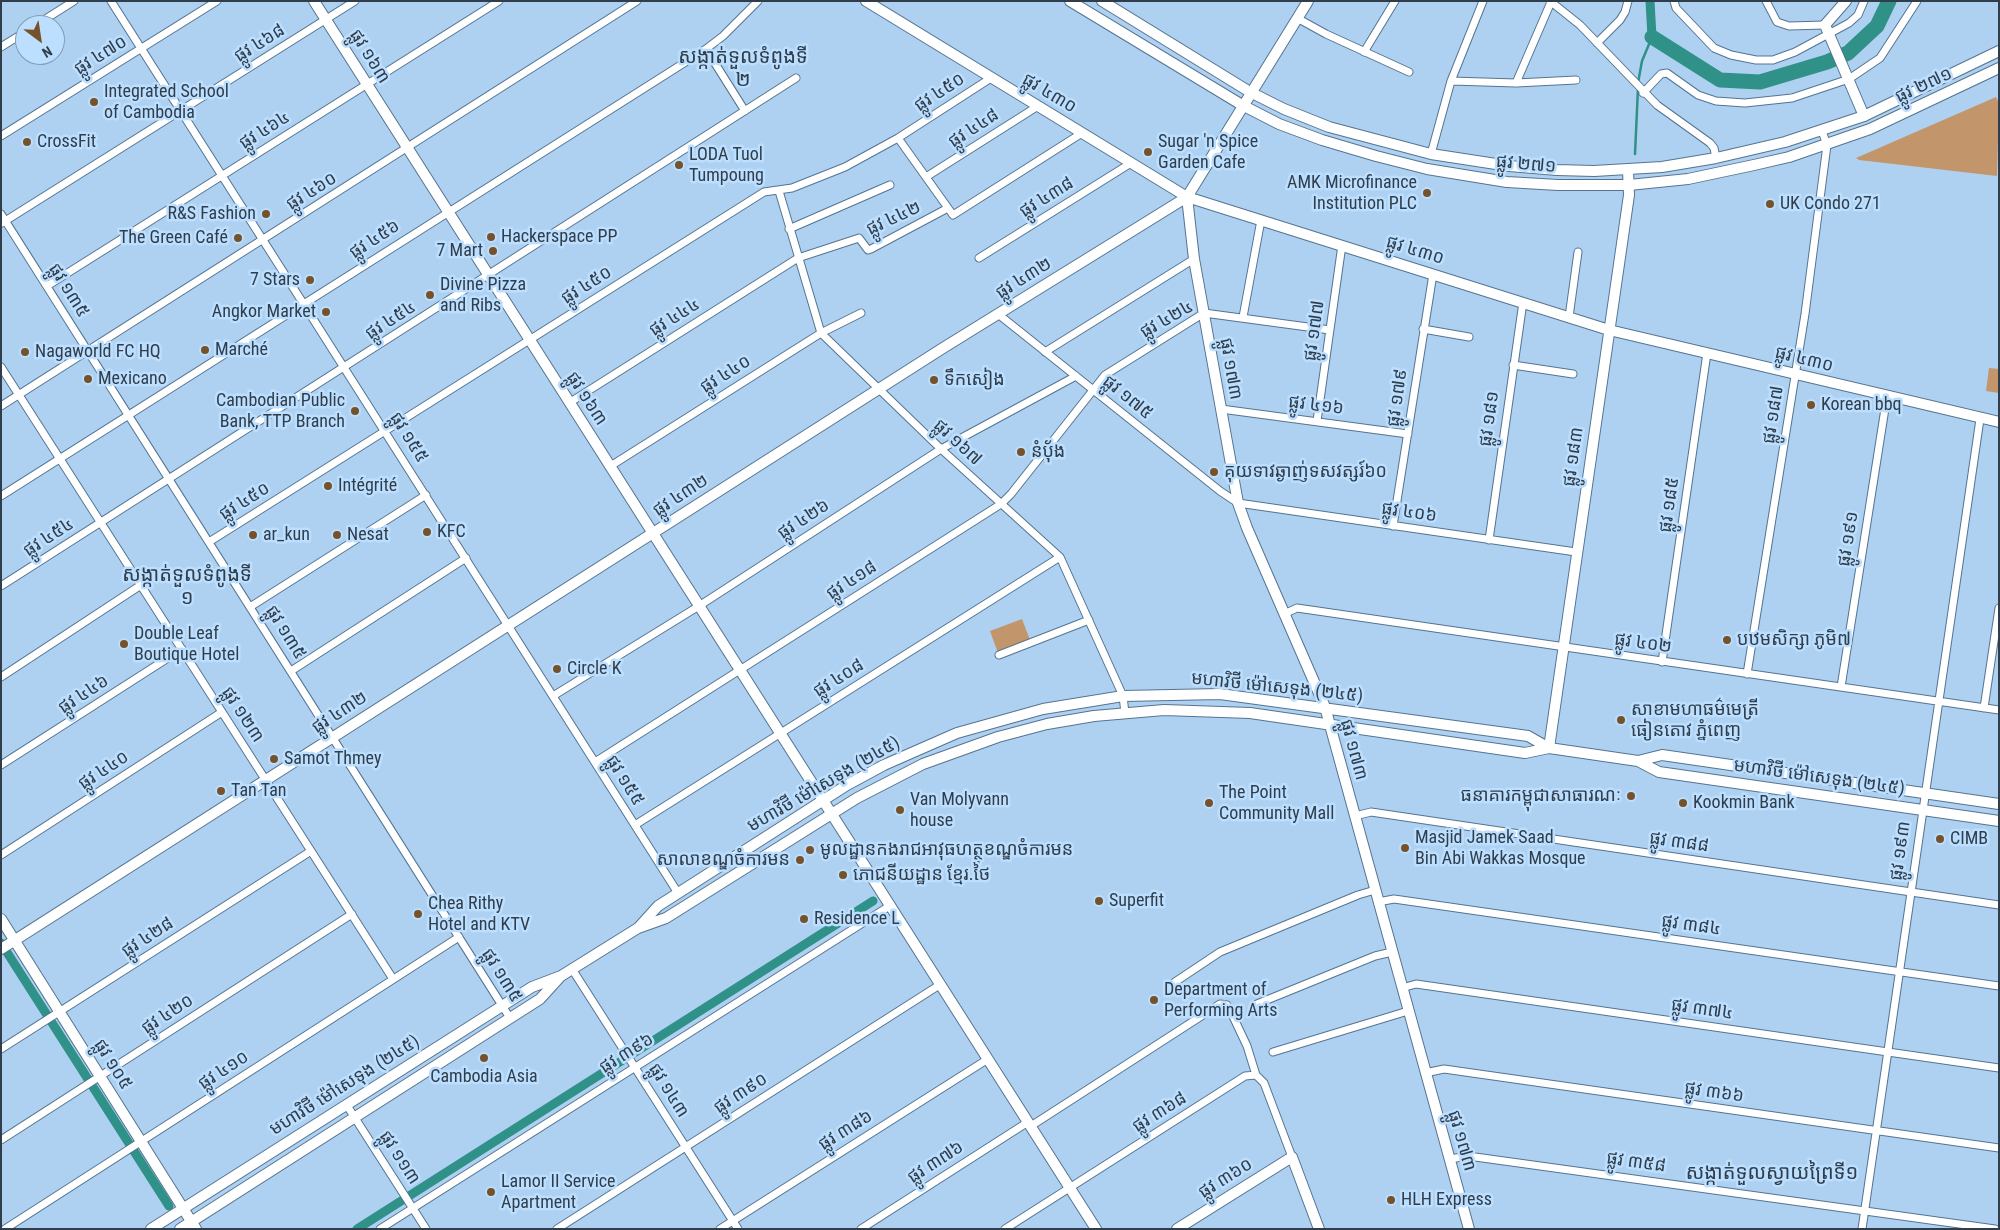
<!DOCTYPE html>
<html>
<head>
<meta charset="utf-8">
<style>
  body { margin:0 }
  #map { position:relative; width:2000px; height:1230px; overflow:hidden; background:#afd1f1; font-family:"Roboto Condensed",sans-serif }
  canvas { display:block }
  .frame { position:absolute; inset:0; border:2px solid #303e4b; pointer-events:none }
  .north { position:absolute; left:15px; top:15px; width:50px; height:50px; box-sizing:border-box; background:#bcdeff; border:1px solid #849eb7; border-radius:50%; rotate:149deg; font-size:14px; font-weight:700; line-height:20px; text-align:center; color:#303e4b }
  .north::after { content:''; display:block; margin:auto; width:18px; height:22px; background:#75522b; clip-path:polygon(50% 0,100% 100%,50% 72%,0 100%) }
</style>
</head>
<body>
<div id="map">
<canvas width="2000" height="1230"></canvas>
<div class="frame"></div>
<div class="north">N</div>
</div>
<script>
const ctx = document.querySelector('canvas').getContext('2d');
ctx.lineJoin = 'round';
function paint(path, color) {
  ctx.fillStyle = color;
  ctx.fill(path, 'evenodd');
}
function toPath(rows) {
  const path = new Path2D();
  for (const r of rows) {
    path.moveTo(r[0], r[1]);
    for (let i = 2; i < r.length; i += 2) path.lineTo(r[i], r[i + 1]);
  }
  return path;
}
function stroke(path, color, width, dash) {
  ctx.strokeStyle = color;
  ctx.lineWidth = width;
  ctx.lineCap = dash ? 'butt' : 'round';
  ctx.setLineDash(dash || []);
  ctx.stroke(path);
}
function write(font, color, halo, rows, align = 'center') {
  ctx.font = font + ' "Roboto Condensed","Noto Sans Khmer",sans-serif';
  ctx.lineWidth = 5;
  ctx.setLineDash([]);
  ctx.textBaseline = 'middle';
  ctx.strokeStyle = halo;
  ctx.fillStyle = color;
  for (const [text, x, y, turn = 0] of rows) {
    ctx.save();
    ctx.translate(x, y);
    ctx.rotate((+turn || 0) * Math.PI / 180);
    ctx.textAlign = isNaN(turn) ? turn : align;
    if (halo) ctx.strokeText(text, 0, 0);
    ctx.fillText(text, 0, 0);
    ctx.restore();
  }
}
paint(toPath([
  [1996,97,1999,103,1997,176,1859,160,1856,158],
  [1989,368,1999,369,1999,393,1986,391],
  [1022,619,1030,640,998,653,990,631]
]), '#c2966a');
stroke(toPath([
  [1638,83,1642,61,1652,37],
  [1635,154,1638,88]
]), '#2f9188', 2.5);
stroke(toPath([
  [1650,1,1652,37],
  [1,943,169,1206],
  [357,1229,873,901]
]), '#2f9188', 9);
stroke(toPath([
  [1652,37,1720,80,1760,82,1827,62,1848,53,1877,26,1889,1]
]), '#2f9188', 15);
const street = toPath([
  [111,1,678,893],
  [1550,1,1580,25,1657,105,1710,143,1714,148,1716,158],
  [1674,1,1676,8,1714,48,1731,55,1756,60,1773,60,1795,52,1849,23,1858,15,1864,1],
  [1766,1,1777,22,1789,26,1825,25],
  [1297,18,1326,34,1409,72],
  [36,25,74,1],
  [1597,43,1620,20,1625,12,1628,1],
  [1,47,25,32],
  [706,49,745,111],
  [1364,52,1395,1],
  [1451,81,1516,83,1576,80],
  [1516,83,1551,2],
  [1643,93,1661,74,1667,73,1698,95,1716,101,1745,103,1792,98,1849,79,1880,58,1917,1],
  [1,136,217,1],
  [898,138,953,215,1082,133],
  [1431,154,1451,81,1483,1],
  [926,177,1038,106],
  [779,191,821,333,941,449,1060,557,1123,696,1125,713],
  [1,214,510,1018],
  [2,223,355,1],
  [789,229,890,185],
  [979,258,1131,163],
  [47,286,499,1],
  [998,314,1220,491,1238,503,1576,552],
  [1243,317,1261,220],
  [1569,317,1578,252],
  [1423,329,1469,337],
  [1045,352,1194,259],
  [1513,365,1573,374],
  [1,367,393,979],
  [569,403,798,258,859,238,868,250,871,249,948,208],
  [1,406,637,1],
  [1221,409,1408,434],
  [1317,421,1342,245],
  [609,467,821,333,861,313],
  [1,496,706,49,723,36,758,1],
  [1393,526,1433,274],
  [1489,540,1523,302],
  [209,542,764,192,792,188,845,167,898,138,991,78],
  [1,586,796,78],
  [250,607,426,495],
  [1284,614,1297,608,1999,710],
  [999,655,1089,620],
  [1662,662,1707,353],
  [291,671,466,558],
  [1747,674,1805,314,1827,145,1822,131],
  [1,677,141,585],
  [1841,687,1887,396],
  [553,696,699,606,941,449,1076,376],
  [1984,708,1999,608],
  [595,762,1001,504,1011,494,1105,375,1204,313,1330,330],
  [1,765,182,649],
  [1355,816,1371,812,1999,905],
  [635,825,1060,557],
  [1,855,222,712],
  [1378,902,1394,899,1999,986],
  [572,969,738,1229],
  [1175,982,1220,952,1358,895,1375,890],
  [1402,988,1416,984,1999,1068],
  [1257,1004,1375,956,1392,952],
  [1,1049,311,851],
  [1273,1052,1408,1011],
  [1425,1073,1444,1069,1999,1148],
  [346,1104,426,1229],
  [1031,1126,1220,1004,1227,1005,1230,1010,1247,1046,1256,1075],
  [1,1140,352,914],
  [1450,1159,1468,1156,1995,1229],
  [5,1229,459,937],
  [380,1229,891,905],
  [557,1229,941,984],
  [720,1229,988,1059],
  [861,1229,1028,1122],
  [1005,1229,1245,1076,1256,1075,1264,1083,1292,1157],
  [1862,1229,1980,419]
]);
const secondary = toPath([
  [314,1,1096,1229],
  [866,1,1187,197,1609,330,1999,422],
  [1846,1,1825,25,1864,116],
  [1187,197,1194,259,1238,503,1247,528,1325,707,1469,1229],
  [1549,748,1629,195,1628,170],
  [1638,761,1662,755,1999,804],
  [1,919,196,1229],
  [639,927,658,906,847,785,884,765,957,733,1043,709,1123,696,1220,694,1528,736,1549,748],
  [1,949,943,348,1187,197,1308,1],
  [151,1229,532,987,561,976,638,928,666,918,857,798,923,764,998,737,1047,724,1094,716,1164,710,1250,713,1525,753,1549,748,1638,761,1659,772,1999,821],
  [180,1229,540,999,560,977],
  [1177,1229,1292,1157,1319,1229]
]);
const primary = toPath([
  [1070,1,1242,105,1279,124,1322,140,1376,156,1427,169,1507,182,1558,185,1629,185,1688,179,1754,165,1789,157,1870,129,1999,68],
  [1102,1,1250,92,1284,109,1329,127,1431,154,1509,166,1557,170,1594,171,1662,167,1716,158,1785,142,1864,116,1999,51]
]);
stroke(street, '#547491', 9);
stroke(secondary, '#547491', 12);
stroke(primary, '#547491', 12);
stroke(street, '#fff', 7);
stroke(secondary, '#fff', 10);
stroke(primary, '#fff', 10);
for (const [x, y, r, color] of [
  [94,102,5,"#75522b"],
  [27,142,5,"#75522b"],
  [1148,152,5,"#75522b"],
  [679,165,5,"#75522b"],
  [1427,193,5,"#75522b"],
  [1770,204,5,"#75522b"],
  [266,214,5,"#75522b"],
  [491,237,5,"#75522b"],
  [238,238,5,"#75522b"],
  [493,251,5,"#75522b"],
  [310,280,5,"#75522b"],
  [430,295,5,"#75522b"],
  [326,312,5,"#75522b"],
  [205,350,5,"#75522b"],
  [25,352,5,"#75522b"],
  [88,379,5,"#75522b"],
  [934,380,5,"#75522b"],
  [1811,405,5,"#75522b"],
  [355,411,5,"#75522b"],
  [1021,452,5,"#75522b"],
  [1214,472,5,"#75522b"],
  [328,486,5,"#75522b"],
  [427,532,5,"#75522b"],
  [253,535,5,"#75522b"],
  [337,535,5,"#75522b"],
  [1727,640,5,"#75522b"],
  [124,644,5,"#75522b"],
  [557,669,5,"#75522b"],
  [1621,720,5,"#75522b"],
  [274,759,5,"#75522b"],
  [221,791,5,"#75522b"],
  [1631,796,5,"#75522b"],
  [1209,803,5,"#75522b"],
  [1683,803,5,"#75522b"],
  [900,810,5,"#75522b"],
  [1940,839,5,"#75522b"],
  [1405,848,5,"#75522b"],
  [810,850,5,"#75522b"],
  [800,860,5,"#75522b"],
  [843,875,5,"#75522b"],
  [1099,901,5,"#75522b"],
  [418,914,5,"#75522b"],
  [804,919,5,"#75522b"],
  [1154,1000,5,"#75522b"],
  [484,1058,5,"#75522b"],
  [491,1192,5,"#75522b"],
  [1391,1200,5,"#75522b"]
]) {
  const dot = new Path2D();
  dot.arc(x, y, r, 0, 2 * Math.PI);
  ctx.fillStyle = color;
  ctx.fill(dot);
  stroke(dot, '#bcdeff', 2);
}
write('18px', '#303e4b', '#bcdeff', [
  ["ផ្លូវ ៤៦៨",260,44,-32],
  ["ផ្លូវ ៤៧០",101,56,-32],
  ["ផ្លូវ ១៦៣",369,57,58],
  ["ផ្លូវ ២៧១",1924,86,-25],
  ["ផ្លូវ ៤៥០",940,93,-33],
  ["ផ្លូវ ៤៣០",1049,94,31],
  ["ផ្លូវ ៤៤៨",974,129,-33],
  ["ផ្លូវ ៤៦៤",265,131,-32],
  ["ផ្លូវ ២៧១",1526,165,5],
  ["ផ្លូវ ៤៦០",312,192,-32],
  ["ផ្លូវ ៤៣៨",1047,198,-32],
  ["ផ្លូវ ៤៤២",894,219,-25],
  ["ផ្លូវ ៤៥៦",375,240,-33],
  ["ផ្លូវ ៤៣០",1415,251,17],
  ["ផ្លូវ ៤៣២",1024,279,-32],
  ["ផ្លូវ ៤៥០",587,286,-32],
  ["ផ្លូវ ១៣៥",68,291,58],
  ["ផ្លូវ ៤៤៤",675,318,-32],
  ["ផ្លូវ ៤២៤",1167,320,-30],
  ["ផ្លូវ ៤៥៤",391,321,-33],
  ["ផ្លូវ ១៧៧",1315,331,-82],
  ["ផ្លូវ ៤៣០",1804,360,14],
  ["ផ្លូវ ១៧៣",1230,369,80],
  ["ផ្លូវ ៤៤០",726,375,-32],
  ["ផ្លូវ ១៧៥",1127,398,39],
  ["ផ្លូវ ១៧៩",1398,398,-82],
  ["ផ្លូវ ១៦៣",586,399,57],
  ["ផ្លូវ ៤១៦",1316,406,7],
  ["ផ្លូវ ១៨៧",1774,415,-81],
  ["ផ្លូវ ១៨១",1490,419,-82],
  ["ផ្លូវ ១៥៥",408,438,58],
  ["ផ្លូវ ១៦៧",957,443,43],
  ["ផ្លូវ ១៨៣",1574,457,-82],
  ["ផ្លូវ ៤៣២",681,496,-33],
  ["ផ្លូវ ៤៥០",245,502,-32],
  ["ផ្លូវ ១៨៥",1670,505,-82],
  ["ផ្លូវ ៤០៦",1409,513,8],
  ["ផ្លូវ ៤២៦",804,520,-33],
  ["ផ្លូវ ៤៥៤",49,538,-33],
  ["ផ្លូវ ១៩១",1849,539,-81],
  ["ផ្លូវ ៤១៨",852,581,-33],
  ["ផ្លូវ ១៣៥",285,633,58],
  ["ផ្លូវ ៤០២",1643,644,8],
  ["ផ្លូវ ៤០៨",839,679,-32],
  ["មហាវិថី ម៉ៅសេទុង (២៤៥)",1277,688,6],
  ["ផ្លូវ ៤៤៦",84,695,-33],
  ["ផ្លូវ ៤៣២",340,713,-33],
  ["ផ្លូវ ១២៣",242,715,57],
  ["ផ្លូវ ១៧៣",1353,750,75],
  ["ផ្លូវ ៤៤០",104,771,-33],
  ["មហាវិថី ម៉ៅសេទុង (២៤៥)",1819,778,8],
  ["ផ្លូវ ១៥៥",624,781,58],
  ["មហាវិថី ម៉ៅសេទុង (២៤៥)",824,785,-30],
  ["ផ្លូវ ៣៨៨",1679,843,8],
  ["ផ្លូវ ១៩៣",1901,851,-82],
  ["ផ្លូវ ៣៨៤",1691,926,8],
  ["ផ្លូវ ៤២៨",148,938,-33],
  ["ផ្លូវ ១៣៥",501,976,58],
  ["ផ្លូវ ៣៧៤",1702,1010,8],
  ["ផ្លូវ ៤២០",168,1015,-33],
  ["ផ្លូវ ៣៩៦",627,1054,-32],
  ["ផ្លូវ ១០៥",112,1065,58],
  ["ផ្លូវ ៤១០",224,1071,-33],
  ["មហាវិថី ម៉ៅសេទុង (២៤៥)",345,1086,-32],
  ["ផ្លូវ ១៤៣",668,1091,58],
  ["ផ្លូវ ៣៦៦",1714,1093,8],
  ["ផ្លូវ ៣៩០",741,1094,-33],
  ["ផ្លូវ ៣៦៨",1160,1113,-32],
  ["ផ្លូវ ៣៨៦",846,1131,-32],
  ["ផ្លូវ ១៧៣",1461,1141,74],
  ["ផ្លូវ ១១៣",399,1158,57],
  ["ផ្លូវ ៣៧៦",936,1163,-33],
  ["ផ្លូវ ៣៥៨",1636,1163,8],
  ["ផ្លូវ ៣៦០",1226,1179,-32]
]);
write('18px', '#303e4b', '#bcdeff', [
  ["Integrated School",104,92],
  ["of Cambodia",104,113],
  ["CrossFit",37,142],
  ["Sugar 'n Spice",1158,142],
  ["Garden Cafe",1158,163],
  ["LODA Tuol",689,155],
  ["Tumpoung",689,176],
  ["AMK Microfinance",1417,183,"right"],
  ["Institution PLC",1417,204,"right"],
  ["UK Condo 271",1780,204],
  ["R&S Fashion",256,214,"right"],
  ["Hackerspace PP",501,237],
  ["The Green Café",228,238,"right"],
  ["7 Mart",483,251,"right"],
  ["7 Stars",300,280,"right"],
  ["Divine Pizza",440,285],
  ["and Ribs",440,306],
  ["Angkor Market",316,312,"right"],
  ["Marché",215,350],
  ["Nagaworld FC HQ",35,352],
  ["Mexicano",98,379],
  ["ទឹកសៀង",944,380],
  ["Cambodian Public",345,401,"right"],
  ["Bank, TTP Branch",345,422,"right"],
  ["Korean bbq",1821,405],
  ["នំប៉័ង",1031,452],
  ["គុយទាវឆ្ងាញ់ទសវត្សរ៍៦០",1224,472],
  ["Intégrité",338,486],
  ["KFC",437,532],
  ["ar_kun",263,535],
  ["Nesat",347,535],
  ["Double Leaf",134,634],
  ["Boutique Hotel",134,655],
  ["បឋមសិក្សា ភូមិ៧",1737,640],
  ["Circle K",567,669],
  ["សាខាមហាធម៌មេត្រី",1631,710],
  ["ធៀនតោវ ភ្នំពេញ",1631,731],
  ["Samot Thmey",284,759],
  ["Tan Tan",231,791],
  ["The Point",1219,793],
  ["Community Mall",1219,814],
  ["ធនាគារកម្ពុជាសាធារណៈ",1621,796,"right"],
  ["Van Molyvann",910,800],
  ["house",910,821],
  ["Kookmin Bank",1693,803],
  ["Masjid Jamek Saad",1415,838],
  ["Bin Abi Wakkas Mosque",1415,859],
  ["CIMB",1950,839],
  ["មូលដ្ឋានកងរាជអាវុធហត្ថុខណ្ឌចំការមន",820,850],
  ["សាលាខណ្ឌចំការមន",790,860,"right"],
  ["ភោជនីយដ្ឋាន ខ្មែរ.ថៃ",853,875],
  ["Superfit",1109,901],
  ["Chea Rithy",428,904],
  ["Hotel and KTV",428,925],
  ["Residence L",814,919],
  ["Department of",1164,990],
  ["Performing Arts",1164,1011],
  ["Cambodia Asia",484,1077,"center"],
  ["Lamor II Service",501,1182],
  ["Apartment",501,1203],
  ["HLH Express",1401,1200]
], 'left');
write('20px', '#303e4b', '#bcdeff', [
  ["សង្កាត់ទួលទំពូងទី",743,58],
  ["២",743,81],
  ["សង្កាត់ទួលទំពូងទី",187,576],
  ["១",187,599],
  ["សង្កាត់ទួលស្វាយព្រៃទី១",1772,1174]
]);
</script>
</body>
</html>
